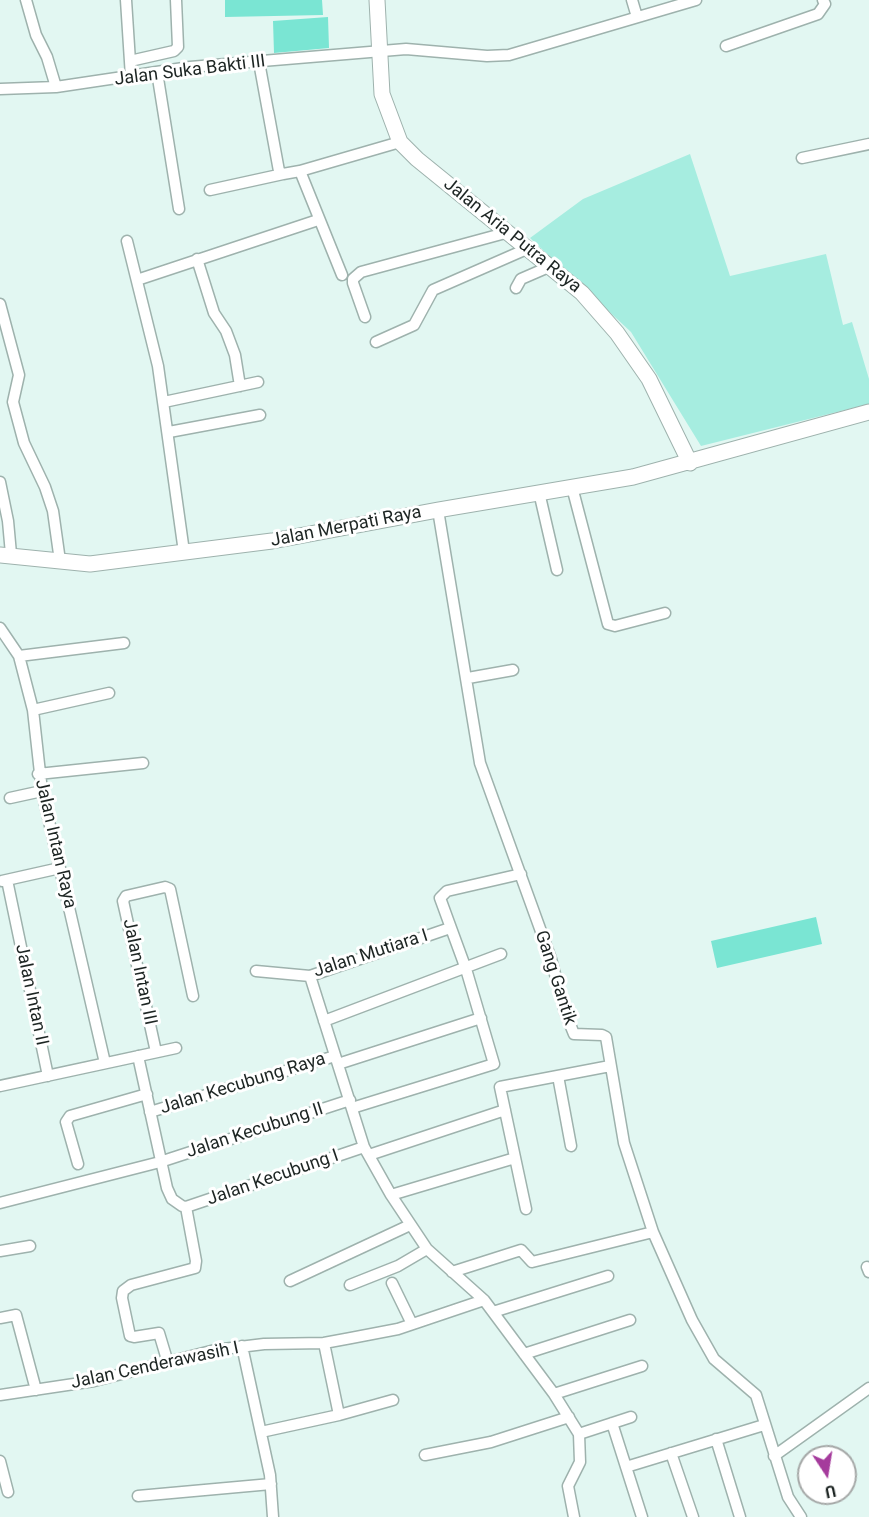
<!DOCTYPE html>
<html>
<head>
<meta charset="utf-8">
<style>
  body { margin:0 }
  #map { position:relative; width:869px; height:1517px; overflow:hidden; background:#e2f7f2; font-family:Roboto,sans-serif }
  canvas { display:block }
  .north { position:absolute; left:797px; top:1445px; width:60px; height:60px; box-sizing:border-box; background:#fff; border:2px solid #a5a8a7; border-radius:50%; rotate:168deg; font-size:16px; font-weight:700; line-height:24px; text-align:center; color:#1d2523 }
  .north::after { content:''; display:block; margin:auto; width:21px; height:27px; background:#a53b9c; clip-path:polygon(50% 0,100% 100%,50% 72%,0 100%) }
</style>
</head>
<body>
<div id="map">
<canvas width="869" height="1517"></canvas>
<div class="north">U</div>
</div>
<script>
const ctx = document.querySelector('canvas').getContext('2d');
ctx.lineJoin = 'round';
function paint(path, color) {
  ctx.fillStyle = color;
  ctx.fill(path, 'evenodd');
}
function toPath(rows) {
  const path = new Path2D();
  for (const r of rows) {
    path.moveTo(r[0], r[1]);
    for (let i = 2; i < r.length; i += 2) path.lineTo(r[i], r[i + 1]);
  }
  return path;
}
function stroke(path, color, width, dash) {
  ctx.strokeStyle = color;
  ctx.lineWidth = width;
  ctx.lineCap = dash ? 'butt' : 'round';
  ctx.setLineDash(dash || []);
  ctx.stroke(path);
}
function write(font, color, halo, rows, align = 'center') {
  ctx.font = font + ' Roboto,sans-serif';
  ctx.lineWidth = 6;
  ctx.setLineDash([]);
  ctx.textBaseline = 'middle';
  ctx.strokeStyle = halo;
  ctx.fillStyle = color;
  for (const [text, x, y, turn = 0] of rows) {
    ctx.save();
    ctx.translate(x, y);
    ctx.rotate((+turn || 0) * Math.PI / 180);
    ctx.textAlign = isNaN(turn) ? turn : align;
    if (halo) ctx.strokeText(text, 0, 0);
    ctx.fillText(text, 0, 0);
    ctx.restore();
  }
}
paint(toPath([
  [690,154,730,276,826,254,843,325,852,322,869,379,869,404,701,446,631,332,530,238,583,199]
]), '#a6ede0');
paint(toPath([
  [225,0,322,0,323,15,225,17],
  [328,17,329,48,274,53,273,21],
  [816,917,822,944,717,968,711,941]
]), '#7ae5d3');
const street = toPath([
  [26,0,36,35,47,57,56,87],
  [126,0,131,77],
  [632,0,637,17],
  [726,46,818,14,825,4,823,0],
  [130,61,174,51,178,47,176,0],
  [259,62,279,171,283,174,300,171,342,275],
  [157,72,179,209],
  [0,89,56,87,190,67,406,49,487,56,509,55,696,0],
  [802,158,869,144],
  [300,171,400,142],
  [210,190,283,174],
  [127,241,158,366,184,552],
  [197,259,214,313,226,331,235,355,240,386],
  [137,280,318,220],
  [516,288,521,279,551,266],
  [0,304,19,375,13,402,24,443,45,487,53,511,60,561],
  [365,317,353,283,353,279,361,272,509,232],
  [376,342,414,325,433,290,529,248],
  [164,402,258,382],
  [169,432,260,415],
  [0,482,8,521,11,554],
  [572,487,608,624,615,626,665,613],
  [539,492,557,570],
  [438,510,480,763,551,959,565,1012,574,1034,602,1035,606,1037,624,1143,653,1232,692,1320,714,1359,756,1395,788,1497,801,1517],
  [0,628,19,656,33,710,42,791,105,1063],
  [19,656,124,643],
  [468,678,513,670],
  [33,710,109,693],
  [38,774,143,763],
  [10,798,42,791],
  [7,880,48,1076],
  [2,881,60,868],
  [256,971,310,976,450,928],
  [310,976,364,1147,391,1195,427,1249,484,1300,554,1394,579,1434,580,1462,568,1486,574,1517],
  [324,1021,501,954],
  [156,1052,123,901,126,896,165,887,170,889,193,996],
  [138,1056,167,1188,172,1199,182,1206,186,1207,364,1147],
  [338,1064,481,1018],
  [558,1076,571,1146],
  [0,1086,176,1048],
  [352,1108,494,1064,466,969,440,898,447,891,521,874],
  [150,1112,335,1056],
  [369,1155,505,1110],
  [78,1164,66,1122,70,1116,147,1094],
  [391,1195,515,1158],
  [0,1203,160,1162,350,1100],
  [526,1209,500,1087,610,1066],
  [0,1251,30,1246],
  [867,1267,869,1272],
  [452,1272,521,1250,532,1262,653,1232],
  [290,1281,410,1225],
  [392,1283,412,1324],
  [350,1285,398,1266,427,1249],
  [493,1312,608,1276],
  [0,1318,16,1315,36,1390],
  [324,1343,339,1415],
  [242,1346,270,1475,273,1517],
  [524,1354,630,1320],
  [168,1363,159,1333,134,1337,130,1336,122,1298,123,1291,131,1285,195,1268,196,1261,186,1207],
  [554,1394,642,1366],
  [0,1395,94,1381,215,1350,264,1344,324,1343,351,1338,398,1329,484,1300],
  [612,1423,642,1517],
  [261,1432,339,1415,393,1400],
  [579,1434,631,1417],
  [716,1439,740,1517],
  [671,1453,693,1517],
  [425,1455,491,1442,569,1417],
  [774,1456,869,1388],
  [0,1461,8,1492],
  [626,1467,764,1425],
  [138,1496,271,1484]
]);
const secondary = toPath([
  [377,0,382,94,400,142,417,159,582,293,617,333,649,379,690,463],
  [0,555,90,564,272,541,438,510,633,477,869,412]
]);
stroke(street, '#9eb2ad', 13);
stroke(secondary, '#9eb2ad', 17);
stroke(street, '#fff', 10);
stroke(secondary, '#fff', 15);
write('18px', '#1d2523', '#fff', [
  ["Jalan Suka Bakti III",190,71,-7],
  ["Jalan Aria Putra Raya",512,236,39],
  ["Jalan Merpati Raya",346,527,-11],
  ["Jalan Intan Raya",55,844,77],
  ["Jalan Mutiara I",371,954,-18],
  ["Jalan Intan III",139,972,78],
  ["Gang Gantik",555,978,72],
  ["Jalan Intan II",31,995,78],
  ["Jalan Kecubung Raya",243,1084,-17],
  ["Jalan Kecubung II",255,1131,-18],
  ["Jalan Kecubung I",273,1178,-19],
  ["Jalan Cenderawasih I",155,1366,-12]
]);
</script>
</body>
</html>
